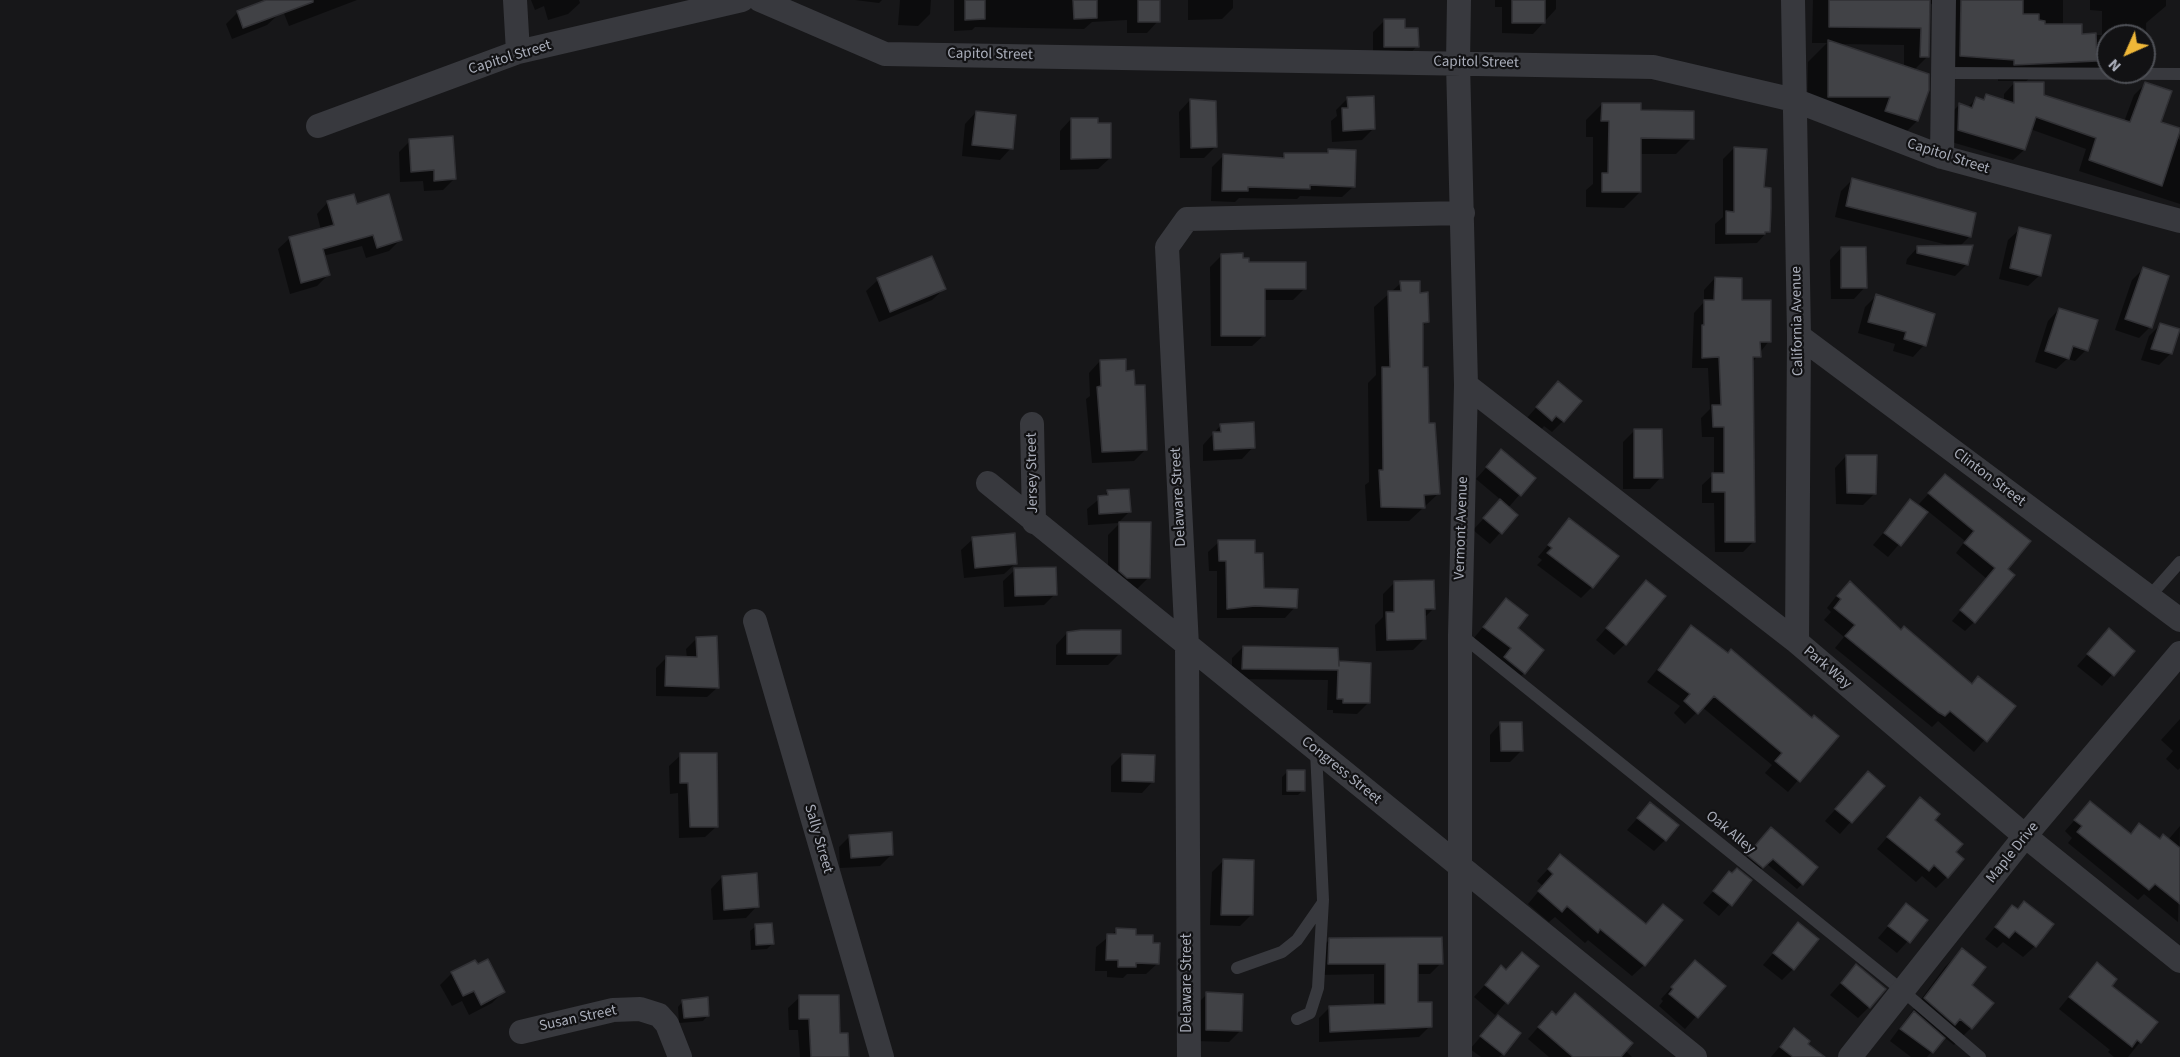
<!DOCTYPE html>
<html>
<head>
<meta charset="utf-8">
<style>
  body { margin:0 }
  #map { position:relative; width:2180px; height:1057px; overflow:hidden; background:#171719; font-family:"Source Sans 3",sans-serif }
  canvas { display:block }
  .north { position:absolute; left:2096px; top:24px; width:60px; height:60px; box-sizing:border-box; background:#121214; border:2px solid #4e5056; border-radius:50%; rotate:225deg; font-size:16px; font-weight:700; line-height:24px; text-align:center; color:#a9adb9 }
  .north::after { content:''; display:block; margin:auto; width:21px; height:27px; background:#efb738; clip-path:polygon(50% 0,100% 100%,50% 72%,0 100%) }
</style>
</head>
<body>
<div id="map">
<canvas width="2180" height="1057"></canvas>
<div class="north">N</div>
</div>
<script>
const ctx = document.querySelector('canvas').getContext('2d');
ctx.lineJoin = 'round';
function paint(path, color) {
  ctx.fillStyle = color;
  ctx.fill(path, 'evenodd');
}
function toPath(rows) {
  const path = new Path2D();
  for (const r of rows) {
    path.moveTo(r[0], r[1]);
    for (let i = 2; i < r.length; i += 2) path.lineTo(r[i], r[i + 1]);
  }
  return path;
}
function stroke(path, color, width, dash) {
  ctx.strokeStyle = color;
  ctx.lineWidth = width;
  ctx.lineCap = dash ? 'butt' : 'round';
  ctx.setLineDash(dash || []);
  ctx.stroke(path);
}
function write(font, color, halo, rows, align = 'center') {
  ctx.font = font + ' "Source Sans 3",sans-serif';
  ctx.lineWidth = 4.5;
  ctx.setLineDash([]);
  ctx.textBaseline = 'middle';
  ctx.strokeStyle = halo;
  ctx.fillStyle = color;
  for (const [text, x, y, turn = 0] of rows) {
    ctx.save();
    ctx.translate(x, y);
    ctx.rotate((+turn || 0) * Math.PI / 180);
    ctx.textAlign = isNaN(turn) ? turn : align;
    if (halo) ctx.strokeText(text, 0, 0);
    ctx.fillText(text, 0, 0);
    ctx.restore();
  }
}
paint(toPath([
  [273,0,279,14,267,25,232,39,226,24,238,12],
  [287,0,357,0,289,26,281,6],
  [531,0,579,0,580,3,568,14,548,20,544,6,535,10],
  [855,0,882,0,879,3],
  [900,0,931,0,930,14,918,26,898,25],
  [954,0,1158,0,1158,21,1147,33,1127,33,1127,20,1092,22,1084,29,975,27,972,30,954,31],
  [1188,0,1233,0,1233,8,1222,19,1188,20],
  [1495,0,1556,0,1556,9,1533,34,1502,33,1502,7,1495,7],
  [1813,0,2063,0,2063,25,2081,35,2102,35,2102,11,2090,10,2090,0,2166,0,2166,6,2146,23,2147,59,2144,62,2144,36,2108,36,2108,72,2030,78,2024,83,2043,96,2124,122,2134,95,2145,84,2159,123,2180,140,2180,204,2079,171,2086,149,2030,129,2024,150,2013,160,1948,141,1948,116,1959,105,1967,108,1976,99,1981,101,1987,96,2004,101,2004,94,2016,81,1998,81,1998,76,1944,72,1940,9,1928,2,1928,56,1913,71,1917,121,1896,142,1807,117,1808,62,1827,43,1812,43],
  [1838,44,1904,45,1904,67],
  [1384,21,1417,46,1406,58,1373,58,1373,32],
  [1348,98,1373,129,1362,140,1332,142,1331,121,1337,116,1336,110],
  [1190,100,1215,147,1204,158,1180,158,1179,112],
  [1602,104,1640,111,1692,138,1676,154,1640,154,1640,192,1624,208,1586,207,1586,190,1593,184,1593,137,1586,137,1586,120],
  [976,112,1011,148,1000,160,962,156,965,124],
  [1071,119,1110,158,1098,169,1060,170,1060,131],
  [410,141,454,179,443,190,424,191,423,181,400,182,399,152],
  [1734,148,1768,231,1757,243,1715,244,1715,224,1723,217,1723,159],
  [1328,150,1354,186,1342,197,1300,196,1297,199,1239,198,1235,202,1211,201,1212,167,1224,155,1280,159,1285,154,1324,155],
  [1852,180,1970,236,1959,247,1967,264,1955,276,1906,264,1907,259,1918,247,1952,246,1835,217,1841,191],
  [328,202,356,206,401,239,389,251,366,258,362,246,323,256,328,275,317,286,290,294,278,249,290,238,321,230,317,214],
  [2020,229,2040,275,2028,286,1999,279,2008,240],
  [1841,248,1865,287,1854,299,1831,299,1830,260],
  [1222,255,1242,260,1305,288,1293,300,1263,300,1264,335,1252,346,1211,346,1210,267],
  [931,258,944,289,932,300,879,322,866,291,878,280],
  [2143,269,2150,327,2139,338,2115,330,2132,280],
  [1715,278,1740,302,1769,341,1751,364,1754,541,1743,552,1715,552,1714,503,1702,503,1702,485,1714,474,1714,437,1702,437,1701,418,1710,409,1708,368,1692,368,1694,313,1704,302,1704,290],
  [1401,283,1419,294,1427,322,1421,328,1422,368,1438,494,1409,521,1367,521,1365,485,1369,482,1368,383,1376,375,1374,307],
  [1876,296,1924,345,1913,357,1893,351,1895,344,1858,333,1865,307],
  [2059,309,2086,350,2075,361,2067,359,2056,369,2035,362,2048,321],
  [2160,325,2171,353,2159,365,2141,360,2149,336],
  [1100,361,1125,372,1133,387,1145,450,1134,461,1092,463,1086,399,1090,396,1089,373],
  [1558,383,1563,421,1552,432,1544,426,1540,431,1526,419],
  [1221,425,1253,447,1242,459,1203,461,1203,445],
  [1634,431,1661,477,1650,489,1623,489,1623,442],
  [1501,451,1534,478,1508,508,1516,515,1490,544,1473,530,1501,500,1476,479],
  [1846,456,1875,493,1863,505,1836,504,1835,468],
  [1945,476,2006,569,1974,622,1965,631,1952,621,1987,579,1956,553,1965,541,1919,504],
  [1108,492,1130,511,1118,523,1088,525,1087,509],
  [1910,501,1926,513,1888,557,1873,545],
  [1569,520,1592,587,1581,598,1537,565,1542,560,1538,557],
  [1120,523,1149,577,1137,589,1115,588,1108,582,1108,535],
  [973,539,1016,563,1004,574,964,578,961,550],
  [1219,542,1253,555,1262,589,1295,607,1285,618,1217,618,1217,571,1209,571,1208,552],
  [1015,570,1055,594,1044,605,1004,607,1003,581],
  [1646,582,1625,644,1614,655,1596,640],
  [1394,583,1434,608,1424,618,1424,639,1413,650,1376,651,1375,625,1383,617,1383,594],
  [1838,594,1901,631,1971,685,2014,706,1974,752,1938,721,1932,727,1835,648,1844,637,1824,620,1831,612,1827,608],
  [1506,600,1516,628,1524,673,1513,684,1473,639],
  [1691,627,1836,736,1788,792,1765,773,1772,765,1702,707,1685,724,1674,713,1680,706,1647,682],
  [2109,630,2133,651,2102,686,2077,666],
  [1067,633,1119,654,1108,665,1056,665,1056,645],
  [697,638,718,687,707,697,656,696,656,668,666,658,687,658,686,649],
  [1243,647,1337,665,1339,663,1368,703,1357,714,1333,713,1333,710,1327,710,1328,680,1232,679,1232,658],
  [2180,719,2180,768,2178,770,2166,759,2173,751,2161,740],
  [1501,723,1521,751,1510,762,1490,762,1490,735],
  [681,755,717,826,705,837,679,838,678,793,670,794,669,766],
  [1122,755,1153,781,1142,793,1111,792,1111,766],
  [1287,772,1303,790,1298,795,1282,795,1282,777],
  [1857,785,1882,786,1840,834,1825,821],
  [1920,799,1954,852,1947,877,1936,888,1922,876,1916,882,1877,849],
  [1650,804,1665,840,1654,851,1627,830],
  [2080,814,2129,835,2139,825,2159,840,2168,840,2180,826,2178,922,2144,894,2138,900,2068,843,2072,838,2065,831],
  [1766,835,1802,884,1797,889,1767,864,1757,872,1743,861],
  [850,836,892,854,880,866,840,868,839,847],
  [1560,856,1645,925,1663,906,1644,965,1632,976,1588,940,1585,943,1555,917,1549,922,1528,904,1543,886,1537,881],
  [1223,861,1251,915,1240,926,1210,925,1212,872],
  [1729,873,1750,881,1719,916,1703,903],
  [722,877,757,906,746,918,713,920,711,889],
  [2024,903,2035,946,2023,957,2003,942,1997,948,1985,939,2012,907,2017,910],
  [1906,905,1926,921,1897,953,1878,938],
  [1798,924,1793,969,1782,980,1763,965],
  [756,926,772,944,767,949,751,950,750,931],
  [1117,930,1134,936,1158,963,1146,974,1127,974,1123,978,1107,977,1107,971,1095,971,1096,947],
  [1330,939,1441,963,1430,974,1417,974,1417,1004,1430,1026,1419,1037,1319,1042,1319,1018,1330,1007,1374,1006,1374,974,1317,975,1319,950],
  [1962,950,1970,985,1971,1028,1954,1045,1944,1037,1927,1057,1911,1057,1890,1041,1945,967],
  [1695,962,1723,986,1685,1029,1659,1006,1663,1001,1661,999],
  [1537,966,1495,1015,1474,997,1501,967,1506,971],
  [1856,966,1869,1007,1858,1018,1830,995],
  [452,973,503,992,492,1003,469,1015,462,1001,452,1006,440,985],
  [2086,976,2110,986,2156,1022,2128,1057,2114,1057,2108,1052,2110,1050,2059,1009],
  [1207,994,1240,1031,1229,1042,1195,1041,1196,1005],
  [800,997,838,1035,848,1057,800,1057,798,1030,789,1030,788,1008],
  [683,1001,708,1015,703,1021,679,1023,678,1007],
  [1498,1017,1502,1054,1499,1057,1481,1057,1470,1049],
  [1540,1025,1625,1050,1632,1057,1549,1057,1528,1039],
  [1794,1030,1823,1057,1771,1057]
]), '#0007');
const building = toPath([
  [266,0,313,0,313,2,243,28,237,11,266,0],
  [965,0,985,0,985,19,965,20,965,0],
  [1073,0,1097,0,1097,18,1074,19,1073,0],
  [1138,0,1160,0,1160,22,1138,22,1138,0],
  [1512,0,1545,0,1545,23,1512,23,1512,0],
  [1829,0,1930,0,1929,57,1920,57,1921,28,1829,27,1829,0],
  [1961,0,2023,0,2023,14,2039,14,2039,20,2045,21,2045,24,2082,24,2082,34,2096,33,2097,61,2014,65,2014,60,1960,56,1961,0],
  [1384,19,1405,19,1405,28,1418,28,1419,47,1384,47,1384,19],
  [1828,40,1929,74,1929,90,1918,121,1885,111,1890,97,1828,97,1828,40],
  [2014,82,2044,82,2044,95,2130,122,2145,82,2172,91,2161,122,2180,128,2180,131,2162,186,2089,160,2096,138,2036,117,2025,150,1958,130,1959,103,1972,108,1976,97,1984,100,1986,94,2014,103,2014,82],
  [1374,96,1375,129,1343,131,1342,108,1348,108,1347,97,1374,96],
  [1190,99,1216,101,1217,147,1191,148,1190,99],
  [1602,103,1641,103,1641,110,1694,111,1694,139,1641,138,1641,192,1602,192,1602,173,1608,173,1609,121,1601,121,1602,103],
  [976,111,1016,115,1013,149,972,145,976,111],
  [1071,118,1098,118,1098,123,1111,123,1111,158,1071,159,1071,118],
  [453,136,456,179,434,181,434,170,411,172,409,139,453,136],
  [1734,147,1767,149,1764,187,1771,188,1771,208,1770,232,1765,232,1765,234,1726,234,1726,211,1734,212,1734,147],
  [1328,149,1356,150,1355,187,1310,185,1310,189,1248,187,1248,191,1222,191,1223,154,1284,158,1284,153,1328,153,1328,149],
  [1852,178,1976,213,1971,237,1846,206,1852,178],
  [354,194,357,204,389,194,402,240,377,248,373,235,323,249,330,275,301,283,289,237,334,225,327,201,354,194],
  [2019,227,2051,235,2041,276,2010,268,2019,227],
  [1973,245,1968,265,1917,253,1917,246,1973,245],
  [1841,247,1866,247,1867,288,1841,288,1841,247],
  [1243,253,1243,258,1249,258,1249,262,1306,262,1306,289,1265,289,1265,336,1221,336,1221,254,1243,253],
  [932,256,946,289,890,312,877,278,932,256],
  [2143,267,2169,276,2152,328,2125,319,2143,267],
  [1715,277,1742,278,1742,300,1771,300,1771,342,1760,342,1761,357,1753,357,1755,542,1725,542,1725,492,1712,492,1712,473,1724,473,1724,427,1713,427,1712,405,1721,405,1719,357,1702,358,1702,325,1704,325,1704,300,1714,300,1715,277],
  [1400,281,1420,281,1420,293,1428,292,1429,322,1423,323,1423,367,1428,367,1429,423,1435,423,1440,494,1424,495,1425,508,1381,507,1379,470,1383,470,1382,367,1390,367,1388,291,1401,291,1400,281],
  [1876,294,1935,314,1926,346,1904,339,1906,332,1868,322,1876,294],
  [2059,308,2098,320,2088,351,2073,346,2069,359,2045,351,2059,308],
  [2160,323,2180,329,2172,354,2151,349,2160,323],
  [1126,359,1126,371,1134,370,1135,385,1145,385,1147,450,1102,452,1097,387,1101,386,1100,360,1126,359],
  [1558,381,1582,401,1564,422,1556,416,1552,421,1536,407,1558,381],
  [1254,422,1255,448,1214,450,1213,432,1221,432,1220,424,1254,422],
  [1634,429,1662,429,1663,478,1634,478,1634,429],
  [1501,449,1536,478,1521,496,1486,467,1501,449],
  [1846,455,1877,455,1876,494,1847,493,1846,455],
  [1945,474,2031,541,2008,569,2015,575,1975,623,1960,610,1995,568,1964,543,1974,531,1928,493,1945,474],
  [1129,489,1131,512,1099,514,1098,496,1108,495,1107,490,1129,489],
  [1500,499,1518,515,1502,534,1483,518,1500,499],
  [1910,499,1928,512,1901,546,1884,533,1910,499],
  [1569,518,1619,556,1593,588,1547,553,1552,548,1548,545,1569,518],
  [1119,522,1151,522,1150,578,1127,578,1119,571,1119,522],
  [1015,533,1017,564,975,568,972,537,1015,533],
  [1218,540,1255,540,1255,553,1263,553,1264,588,1298,589,1297,608,1255,606,1227,609,1226,561,1219,561,1218,540],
  [1056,567,1057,595,1015,596,1014,568,1056,567],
  [1434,580,1435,609,1425,609,1426,639,1387,640,1386,612,1394,612,1394,581,1434,580],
  [1646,580,1666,596,1626,645,1606,628,1646,580],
  [1850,581,1901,630,1904,626,1972,684,1978,676,2016,706,1987,742,1950,711,1945,716,1938,712,1845,636,1855,625,1834,608,1841,599,1837,596,1850,581],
  [1506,598,1528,615,1518,628,1544,650,1525,674,1504,657,1511,648,1483,627,1506,598],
  [1691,625,1728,653,1731,649,1812,718,1814,715,1839,736,1800,782,1775,761,1782,753,1714,696,1698,714,1684,701,1690,694,1658,670,1691,625],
  [2109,628,2135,651,2114,676,2087,654,2109,628],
  [1081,630,1121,630,1121,654,1067,654,1067,632,1081,630],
  [717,636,719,688,665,686,666,656,697,657,696,637,717,636],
  [1243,646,1338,648,1339,666,1339,661,1371,663,1370,703,1343,703,1343,699,1337,699,1338,670,1242,669,1243,646],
  [1500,722,1522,722,1523,751,1501,751,1500,722],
  [680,753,717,753,718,827,690,827,688,783,680,783,680,753],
  [1122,754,1155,755,1154,782,1122,781,1122,754],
  [1287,770,1305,770,1305,791,1287,791,1287,770],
  [1868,771,1885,786,1852,823,1835,809,1868,771],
  [1920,797,1940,814,1935,820,1963,844,1956,852,1964,859,1948,878,1934,865,1929,871,1887,837,1920,797],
  [2090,801,2131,834,2139,823,2160,839,2163,834,2180,848,2180,904,2155,884,2149,890,2077,832,2082,826,2074,820,2090,801],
  [1650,802,1679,825,1666,841,1637,818,1650,802],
  [1771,827,1818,867,1803,885,1773,859,1763,868,1747,855,1771,827],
  [892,832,893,855,851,858,849,835,892,832],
  [1560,854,1646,924,1663,904,1683,920,1645,966,1600,929,1598,933,1567,906,1562,912,1538,891,1553,874,1548,869,1560,854],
  [1223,859,1254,860,1253,915,1221,915,1223,859],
  [1737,868,1752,880,1732,906,1713,891,1729,871,1732,873,1737,868],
  [757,873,759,907,724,910,722,876,757,873],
  [2024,901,2054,924,2036,947,2015,931,2009,938,1995,927,2012,905,2018,909,2024,901],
  [1906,903,1928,920,1910,943,1888,926,1906,903],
  [1798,922,1819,939,1794,970,1773,953,1798,922],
  [772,923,774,944,756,945,755,924,772,923],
  [1116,928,1136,929,1136,935,1153,935,1153,943,1160,943,1159,964,1136,963,1136,967,1118,967,1118,960,1106,960,1107,934,1116,934,1116,928],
  [1442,937,1443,964,1418,964,1418,1002,1432,1002,1432,1027,1330,1032,1329,1006,1385,1004,1385,964,1328,964,1329,938,1442,937],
  [1962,948,1986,967,1972,985,1994,1003,1972,1029,1960,1019,1955,1025,1924,998,1962,948],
  [1522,952,1539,966,1508,1004,1485,985,1501,965,1506,970,1522,952],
  [488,959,505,992,481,1005,474,991,463,996,451,972,475,960,478,964,488,959],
  [1695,960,1726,986,1698,1018,1669,994,1673,989,1671,987,1695,960],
  [2097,962,2117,979,2112,986,2158,1022,2141,1043,2137,1040,2132,1047,2069,997,2097,962],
  [1856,964,1886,989,1870,1008,1841,983,1856,964],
  [1206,992,1243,994,1242,1031,1206,1030,1206,992],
  [1575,993,1633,1043,1621,1057,1573,1057,1538,1027,1552,1011,1556,1015,1575,993],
  [799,995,839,995,840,1033,848,1033,849,1057,811,1057,809,1019,799,1019,799,995],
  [708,997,709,1016,684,1018,682,1000,708,997],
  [1914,1011,1945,1038,1933,1053,1900,1029,1914,1011],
  [1498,1015,1521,1033,1504,1055,1480,1036,1498,1015],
  [1794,1028,1810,1041,1808,1044,1825,1057,1793,1057,1780,1047,1794,1028]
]);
paint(building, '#414246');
stroke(building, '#313135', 1.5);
stroke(toPath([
  [1945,73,2180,74],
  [2149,597,2180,562],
  [1461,635,1904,992,1980,1057],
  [1237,968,1282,952,1297,940,1322,904],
  [1297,1019,1310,1013,1318,988,1323,900,1316,751]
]), '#38393e', 12);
stroke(toPath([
  [515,0,518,52],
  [760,0,885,54,1653,67,1794,100,1942,157,2180,221],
  [1459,0,1458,63,1466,385,1460,635,1460,1057],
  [1793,0,1799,336,1797,642],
  [318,126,518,52,742,0],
  [1942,157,1944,0],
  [1799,336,2180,620],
  [1466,385,1797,642,2025,836,2180,961],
  [1032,424,1034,522],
  [988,483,1695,1057],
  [755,621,882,1057],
  [521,1032,613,1010,640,1009,659,1015,667,1024,680,1057],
  [1189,1057,1187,646,1167,247,1187,219,1463,213],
  [1850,1057,2025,836,2180,653]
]), '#38393e', 24);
write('15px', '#a9adb9', '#121214', [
  ["Capitol Street",990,55,1],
  ["Capitol Street",510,58,-17],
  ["Capitol Street",1476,63,1],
  ["Capitol Street",1948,157,18],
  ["California Avenue",1798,321,-91],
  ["Jersey Street",1033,473,-91],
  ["Clinton Street",1989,478,37],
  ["Delaware Street",1179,497,-93],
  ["Vermont Avenue",1462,528,-88],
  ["Park Way",1827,668,40],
  ["Congress Street",1341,771,39],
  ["Oak Alley",1730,833,39],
  ["Sally Street",818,839,74],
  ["Maple Drive",2013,853,-51],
  ["Delaware Street",1188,983,-90],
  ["Susan Street",578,1019,-12]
]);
</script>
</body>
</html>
